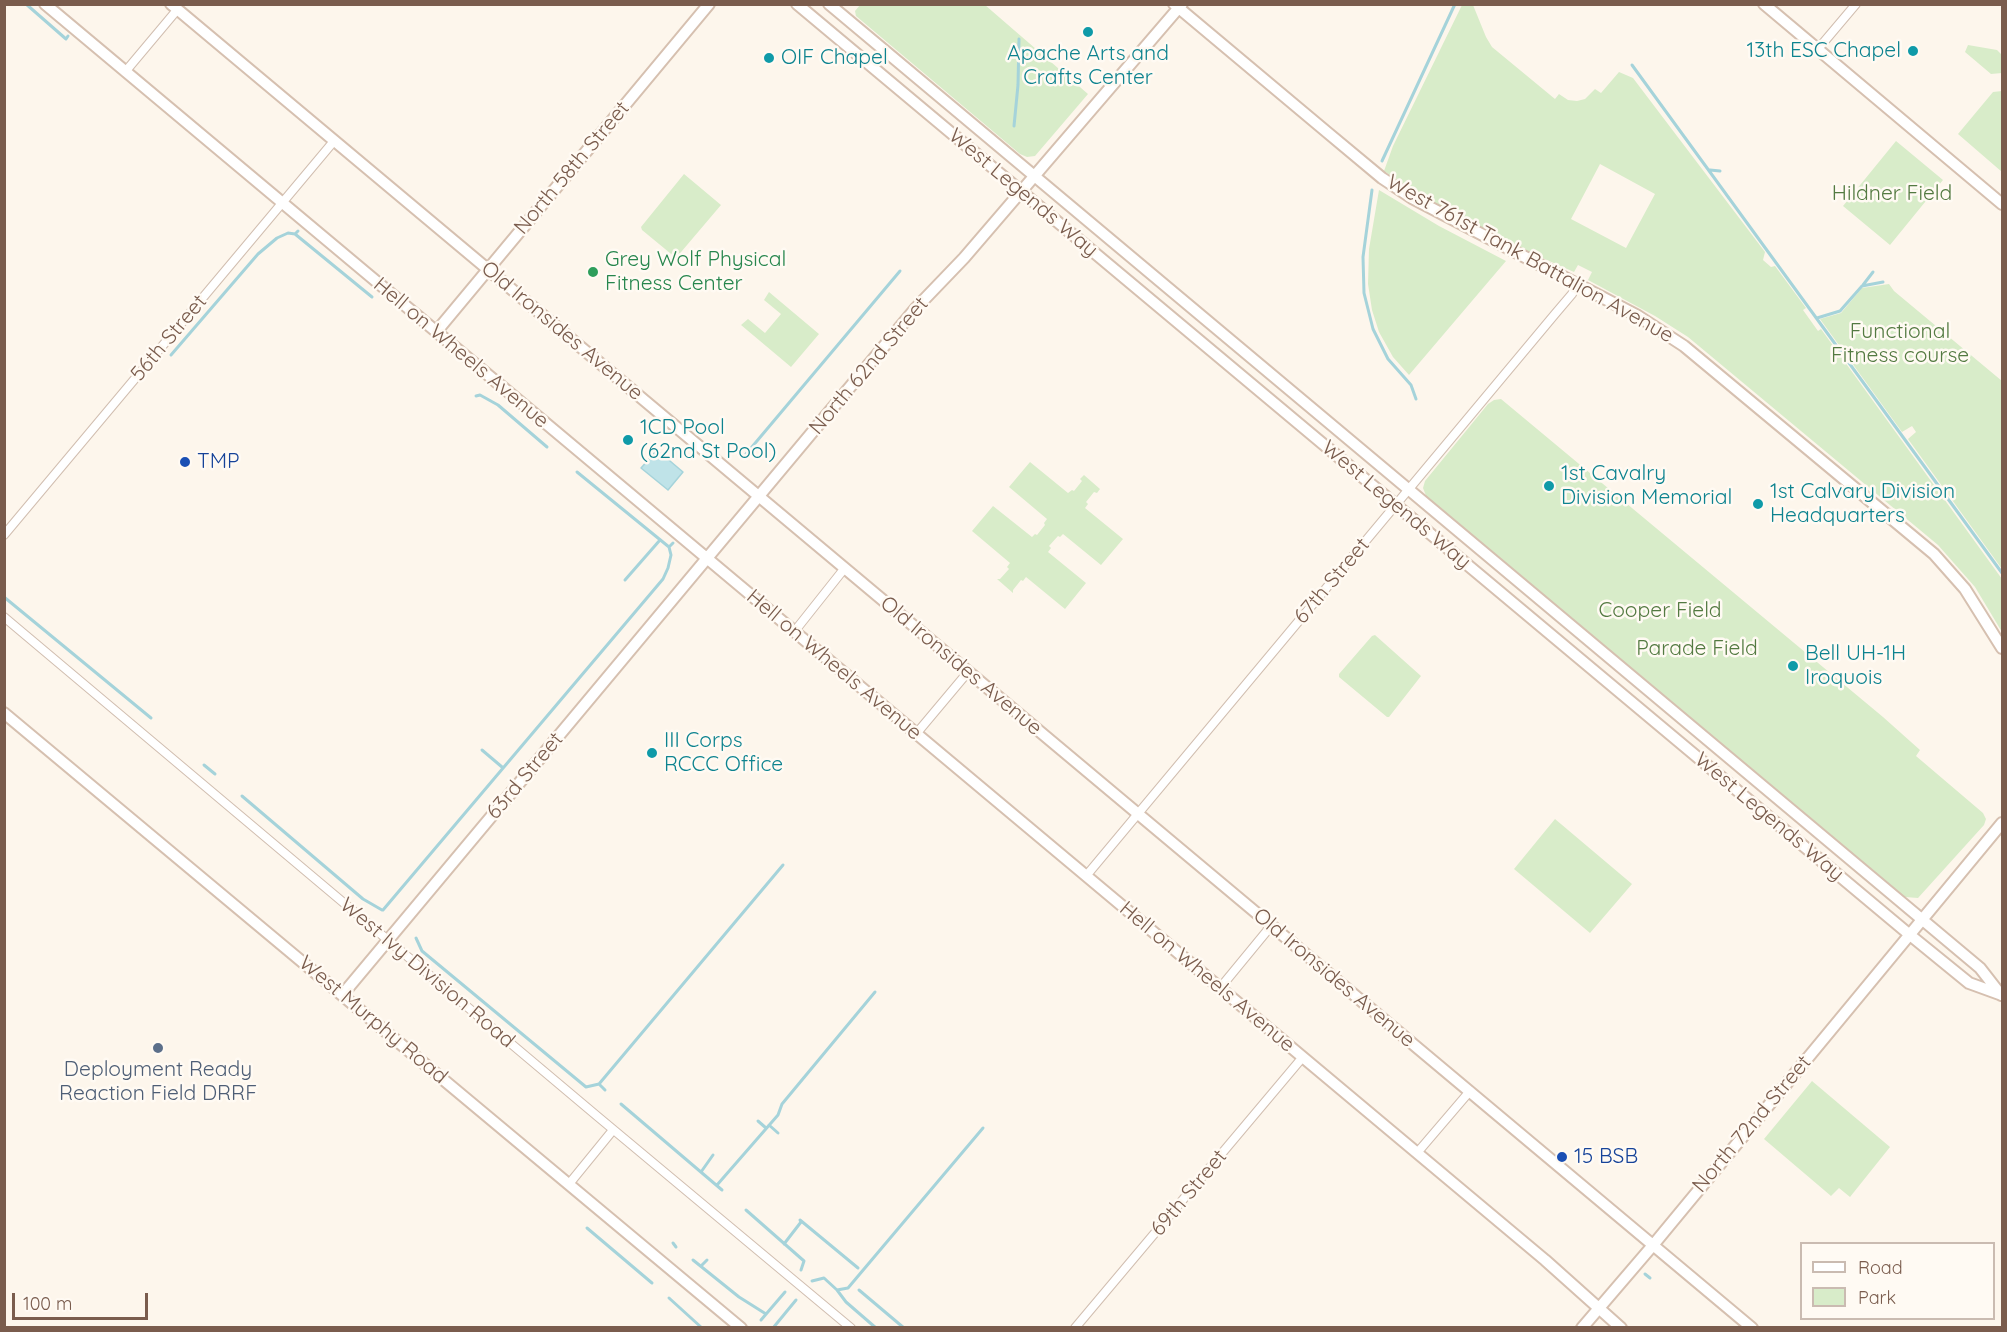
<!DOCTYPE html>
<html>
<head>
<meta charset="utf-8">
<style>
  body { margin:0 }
  #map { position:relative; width:2007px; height:1332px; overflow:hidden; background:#fdf6ec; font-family:Quicksand,sans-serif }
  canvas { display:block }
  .frame { position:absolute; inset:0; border:6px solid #7a5c4d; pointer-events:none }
  .legend { position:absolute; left:1800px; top:1242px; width:195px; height:78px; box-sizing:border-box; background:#fffaf3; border:2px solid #cabbb1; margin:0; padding:8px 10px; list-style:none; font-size:18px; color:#7a5c4d }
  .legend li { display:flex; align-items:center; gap:12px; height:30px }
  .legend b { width:30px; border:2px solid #cabbb1 }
  .scale { position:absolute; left:12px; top:1293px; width:136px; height:27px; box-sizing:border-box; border:3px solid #7a5c4d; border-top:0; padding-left:8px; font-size:18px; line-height:21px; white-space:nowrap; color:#7a5c4d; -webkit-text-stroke:4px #fffaf3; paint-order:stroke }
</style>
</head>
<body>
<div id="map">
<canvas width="2007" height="1332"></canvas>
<div class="frame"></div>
<ul class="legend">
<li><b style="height:8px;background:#fff"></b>Road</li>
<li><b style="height:16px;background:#d8ecc9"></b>Park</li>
</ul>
<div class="scale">100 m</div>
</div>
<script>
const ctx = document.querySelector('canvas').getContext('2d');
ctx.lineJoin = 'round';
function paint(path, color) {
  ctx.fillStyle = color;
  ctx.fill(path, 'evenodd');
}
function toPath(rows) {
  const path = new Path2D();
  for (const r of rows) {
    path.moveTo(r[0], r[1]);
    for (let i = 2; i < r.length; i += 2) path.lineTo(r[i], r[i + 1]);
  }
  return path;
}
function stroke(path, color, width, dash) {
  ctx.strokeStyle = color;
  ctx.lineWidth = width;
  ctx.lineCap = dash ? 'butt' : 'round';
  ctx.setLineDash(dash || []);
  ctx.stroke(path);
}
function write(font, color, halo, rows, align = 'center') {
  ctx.font = font + ' Quicksand,sans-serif';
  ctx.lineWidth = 5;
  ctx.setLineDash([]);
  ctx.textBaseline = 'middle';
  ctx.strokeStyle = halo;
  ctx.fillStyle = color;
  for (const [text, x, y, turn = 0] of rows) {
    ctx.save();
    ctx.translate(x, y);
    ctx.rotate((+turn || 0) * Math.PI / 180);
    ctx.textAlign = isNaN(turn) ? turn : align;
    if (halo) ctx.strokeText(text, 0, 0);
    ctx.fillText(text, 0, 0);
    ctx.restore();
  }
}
paint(toPath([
  [860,5,985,5,1088,94,1035,156,1027,157,1020,154,856,16,855,11],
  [1462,5,1473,5,1486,37,1492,47,1555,99,1559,94,1568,100,1577,101,1585,99,1595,89,1601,93,1619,72,1633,78,1765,252,1763,260,1771,267,1775,266,1806,308,1803,310,1818,331,1821,329,2002,579,2002,632,1975,587,1938,545,1688,337,1655,316,1588,280,1592,272,1578,265,1574,272,1513,245,1430,201,1384,171,1393,146],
  [1600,164,1655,194,1626,248,1571,219],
  [1968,45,1997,50,2002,55,2002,73,1991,74,1965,52],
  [2002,91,2002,172,1958,134,1993,92],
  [1896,141,1943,180,1890,245,1843,206],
  [684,174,721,205,676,258,642,230,641,227],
  [1379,190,1439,226,1506,261,1409,375,1393,357,1379,332,1372,310,1368,284,1369,249],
  [1889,284,1894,291,2002,381,2002,569,1908,439,1916,432,1912,426,1902,432,1820,319,1841,313,1862,288],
  [769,292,819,334,791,367,741,325,748,319,765,333,781,314,764,300],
  [1501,399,1883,717,1920,750,1916,756,1983,813,1986,819,1984,825,1918,898,1905,897,1427,498,1423,488,1425,481,1488,404,1494,400],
  [1030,462,1068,493,1072,490,1074,491,1082,481,1080,479,1084,475,1100,489,1097,493,1094,492,1086,502,1088,504,1085,508,1123,539,1101,565,1063,534,1060,537,1058,536,1049,546,1051,548,1048,552,1086,583,1065,609,1026,577,1023,581,1021,580,1013,590,1013,593,997,579,1000,579,1009,569,1007,567,1010,563,972,531,993,506,1032,537,1035,534,1037,535,1045,525,1044,523,1047,519,1009,487],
  [1375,635,1421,676,1389,717,1387,717,1339,677,1339,674,1372,636],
  [1555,819,1632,884,1590,933,1514,869],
  [1812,1081,1890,1147,1850,1197,1839,1188,1831,1196,1764,1139]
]), '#d8ecc9');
const water = toPath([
  [657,450,683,472,668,490,641,468,657,450]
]);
paint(water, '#bfe3e8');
stroke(water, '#a5d3da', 1.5);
stroke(toPath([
  [26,4,66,39,68,36],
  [1632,65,2002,573],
  [1014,126,1018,85,1019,39],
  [1382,161,1455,4],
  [1710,170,1720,171],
  [1372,190,1363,257,1364,293,1373,329,1388,359,1411,385,1416,399],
  [298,231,295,234,372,297],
  [1863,285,1873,272],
  [1817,318,1840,311,1862,286,1883,282],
  [171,355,258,254,277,238,288,233,295,234],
  [476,396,480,395,498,405,547,447],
  [746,454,900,271],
  [577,472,669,547,673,543],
  [625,580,660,540],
  [4,597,151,718],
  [482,750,502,767],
  [204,765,215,774],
  [242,796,363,899,382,910],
  [383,910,663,579,668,568,671,555,669,547],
  [416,938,422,951,586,1087,599,1084],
  [605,1090,599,1084,783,865],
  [621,1104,722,1190],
  [758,1121,766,1128],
  [769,1125,778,1133],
  [701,1172,713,1155],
  [717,1185,778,1115,782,1104,875,992],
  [746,1210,804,1261,801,1270],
  [587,1228,652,1283],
  [673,1243,676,1247],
  [784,1244,801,1222,800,1220,858,1268],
  [693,1260,739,1297,766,1314],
  [701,1266,707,1260],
  [1645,1274,1650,1278],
  [812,1281,824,1278,837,1290,848,1288,983,1128],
  [837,1290,846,1302,876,1328],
  [859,1290,904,1328],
  [669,1298,702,1328],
  [761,1320,785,1292],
  [773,1328,796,1300]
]), '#a5d3da', 3);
const street = toPath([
  [1818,49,1856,4],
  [125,72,177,10],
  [4,535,334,141],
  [4,617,597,1116,851,1328],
  [794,632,844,569],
  [916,734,968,672],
  [1086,876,1555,314,1572,294,1577,284],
  [1220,988,1271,926],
  [1417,1153,1470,1091],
  [569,1184,613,1130],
  [1075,1328,1302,1058]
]);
const secondary = toPath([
  [45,4,1545,1260,1621,1328],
  [171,4,1752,1328],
  [797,4,1910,935,1969,983,2002,995],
  [829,4,1980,968,2001,995],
  [1174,4,1328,133,1382,178,1412,198,1638,316,1684,346,1934,554,1965,589,2002,648],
  [1764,4,2002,204],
  [436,332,709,4],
  [4,713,741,1328],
  [343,994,916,308,964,258,1182,4],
  [1582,1328,1654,1244,2002,823]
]);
stroke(street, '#d1beb0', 10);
stroke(secondary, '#d6c0b0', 14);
stroke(street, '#fff', 8);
stroke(secondary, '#fff', 10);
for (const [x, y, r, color] of [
  [1088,32,6,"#0f9aa8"],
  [1913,51,6,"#0f9aa8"],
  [769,58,6,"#0f9aa8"],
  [593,272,6,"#2e9e5b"],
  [628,440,6,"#0f9aa8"],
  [185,462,6,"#1a4fb4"],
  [1549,486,6,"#0f9aa8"],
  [1758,504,6,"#0f9aa8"],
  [1793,666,6,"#0f9aa8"],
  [652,753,6,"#0f9aa8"],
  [158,1048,6,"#5c6f8a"],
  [1562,1157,6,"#1a4fb4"]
]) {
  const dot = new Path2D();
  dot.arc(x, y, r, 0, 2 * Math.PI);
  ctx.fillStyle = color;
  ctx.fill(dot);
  stroke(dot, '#fffaf3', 2);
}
write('21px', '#0d838f', '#fffaf3', [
  ["13th ESC Chapel",1901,51,"right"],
  ["Apache Arts and",1088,54,"center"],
  ["Crafts Center",1088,78,"center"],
  ["OIF Chapel",781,58],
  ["1CD Pool",640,428],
  ["(62nd St Pool)",640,452],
  ["1st Cavalry",1561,474],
  ["Division Memorial",1561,498],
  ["1st Calvary Division",1770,492],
  ["Headquarters",1770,516],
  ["Bell UH-1H",1805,654],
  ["Iroquois",1805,678],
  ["III Corps",664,741],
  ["RCCC Office",664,765]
], 'left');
write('21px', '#7a5c4d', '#fffaf3', [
  ["North 58th Street",572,168,-50],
  ["West Legends Way",1023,193,40],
  ["West 761st Tank Battalion Avenue",1530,259,29],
  ["Old Ironsides Avenue",562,331,40],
  ["56th Street",169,338,-50],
  ["Hell on Wheels Avenue",461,353,40],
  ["North 62nd Street",869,366,-50],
  ["West Legends Way",1396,505,40],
  ["67th Street",1332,581,-50],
  ["Hell on Wheels Avenue",834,665,40],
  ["Old Ironsides Avenue",961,666,40],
  ["63rd Street",525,776,-50],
  ["West Legends Way",1769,817,40],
  ["West Ivy Division Road",427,973,40],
  ["Hell on Wheels Avenue",1207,977,40],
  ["Old Ironsides Avenue",1334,978,40],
  ["West Murphy Road",373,1020,40],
  ["North 72nd Street",1752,1124,-50],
  ["69th Street",1189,1193,-50]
]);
write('21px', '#537a41', '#fffaf3', [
  ["Hildner Field",1892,194],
  ["Functional",1900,332],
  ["Fitness course",1900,356],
  ["Cooper Field",1660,611],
  ["Parade Field",1697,649]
]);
write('21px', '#27864d', '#fffaf3', [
  ["Grey Wolf Physical",605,260],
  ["Fitness Center",605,284]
], 'left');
write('21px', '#164399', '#fffaf3', [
  ["TMP",197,462],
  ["15 BSB",1574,1157]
], 'left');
write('21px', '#4e5e75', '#fffaf3', [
  ["Deployment Ready",158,1070],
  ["Reaction Field DRRF",158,1094]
]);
</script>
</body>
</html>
